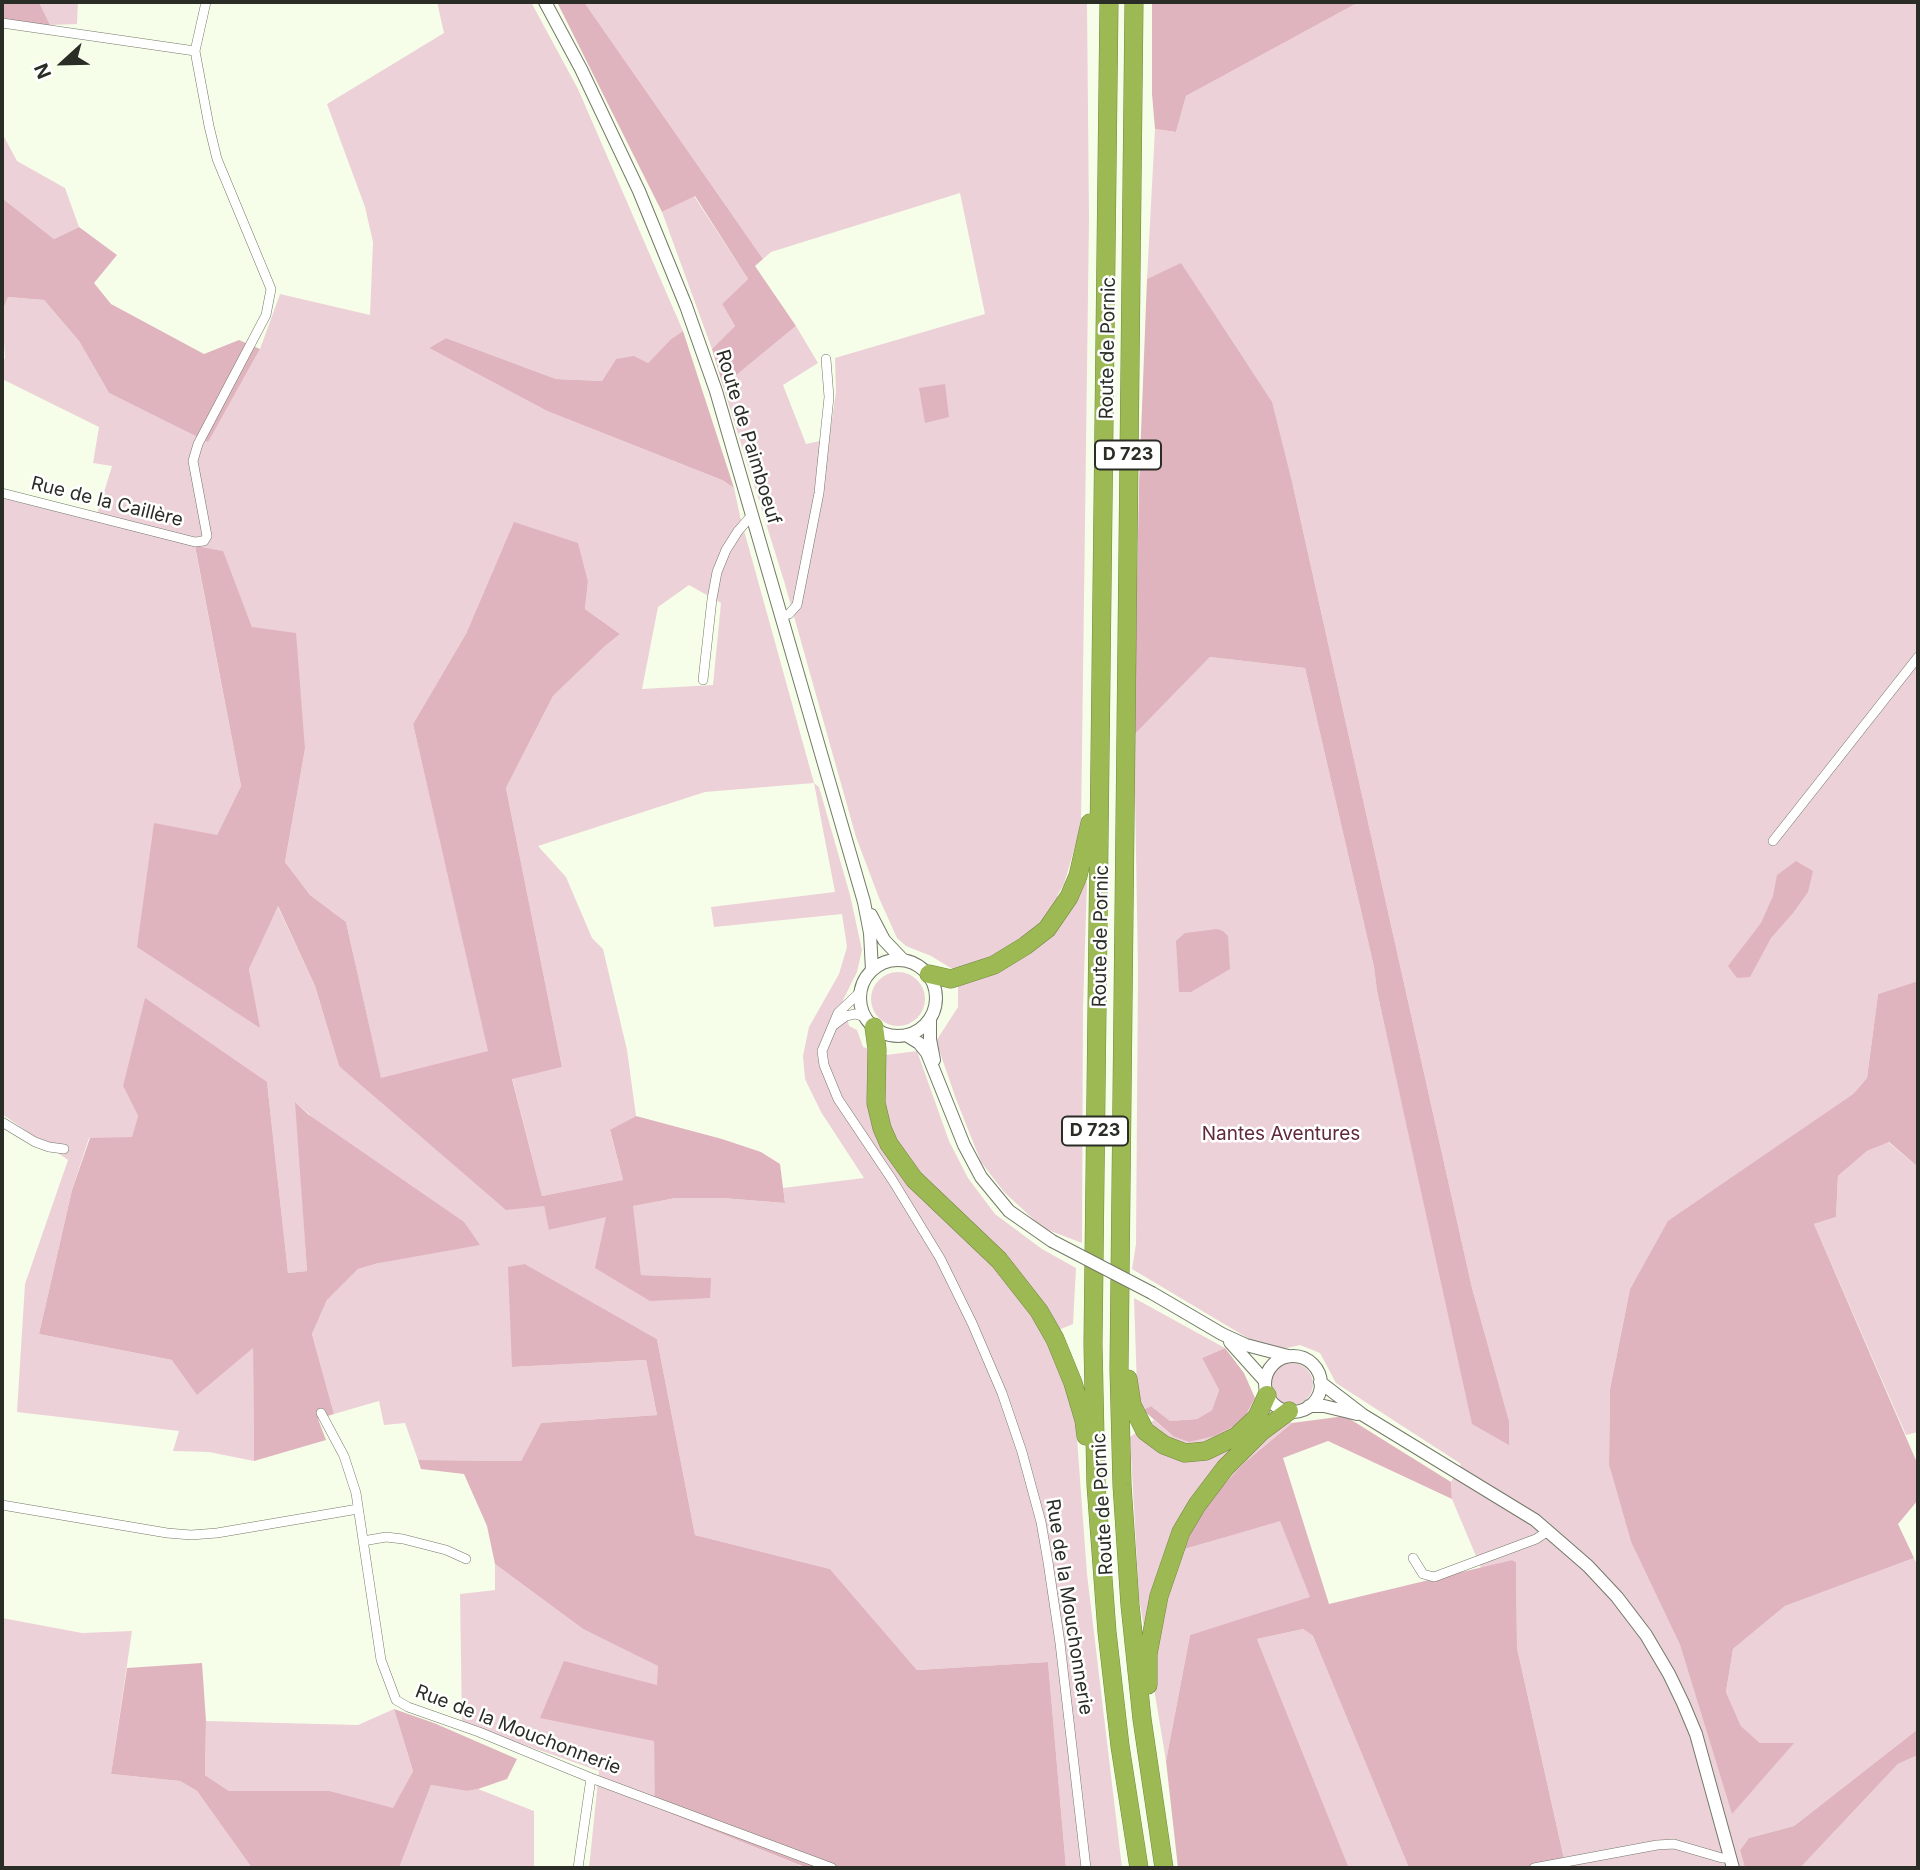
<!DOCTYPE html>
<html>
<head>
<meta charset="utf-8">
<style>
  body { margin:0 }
  #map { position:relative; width:1920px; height:1870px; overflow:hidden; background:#f6fee9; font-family:Inter,sans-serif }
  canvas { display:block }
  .frame { position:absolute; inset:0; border:4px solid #2a2d25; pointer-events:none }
  .north { position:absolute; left:28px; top:28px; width:70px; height:70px; -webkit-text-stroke:5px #fff; paint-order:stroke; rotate:248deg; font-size:19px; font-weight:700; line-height:28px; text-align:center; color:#2a2d25 }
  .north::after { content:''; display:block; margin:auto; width:24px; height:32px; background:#2a2d25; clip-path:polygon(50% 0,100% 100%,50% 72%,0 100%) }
</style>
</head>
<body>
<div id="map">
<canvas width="1920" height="1870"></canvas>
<div class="frame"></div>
<div class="north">N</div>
</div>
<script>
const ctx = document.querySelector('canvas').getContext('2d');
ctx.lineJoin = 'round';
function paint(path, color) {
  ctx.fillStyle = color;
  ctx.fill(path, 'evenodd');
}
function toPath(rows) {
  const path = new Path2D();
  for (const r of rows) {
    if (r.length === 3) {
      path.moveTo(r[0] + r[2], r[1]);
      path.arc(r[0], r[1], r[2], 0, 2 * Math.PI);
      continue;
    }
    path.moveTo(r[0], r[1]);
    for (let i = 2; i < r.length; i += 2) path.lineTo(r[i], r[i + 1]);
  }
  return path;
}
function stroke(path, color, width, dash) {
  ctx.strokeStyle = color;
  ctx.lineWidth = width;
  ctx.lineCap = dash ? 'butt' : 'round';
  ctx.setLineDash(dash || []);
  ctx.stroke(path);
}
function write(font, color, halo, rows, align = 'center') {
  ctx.font = font + ' Inter,sans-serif';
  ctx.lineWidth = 5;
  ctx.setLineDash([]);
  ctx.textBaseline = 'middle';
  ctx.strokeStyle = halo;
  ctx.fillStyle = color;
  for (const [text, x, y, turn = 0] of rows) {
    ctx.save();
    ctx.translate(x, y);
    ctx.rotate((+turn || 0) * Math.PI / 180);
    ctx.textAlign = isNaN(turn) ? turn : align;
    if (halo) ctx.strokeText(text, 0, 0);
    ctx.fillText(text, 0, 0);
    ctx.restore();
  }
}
paint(toPath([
  [39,2,78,2,77,24,50,25],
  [437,2,531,2,578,89,683,331,671,339,648,363,616,359,602,381,556,379,446,338,429,348,547,411,722,480,734,488,740,516,814,783,819,787,850,895,862,950,857,972,843,1000,849,1026,857,1030,863,1047,886,1055,917,1051,949,1141,968,1178,995,1214,1042,1249,1076,1268,1073,1324,1046,1335,1061,1368,1076,1425,1087,1574,1122,1868,1066,1868,1048,1662,917,1670,830,1569,695,1535,657,1339,525,1264,512,1367,646,1360,657,1415,541,1423,521,1461,418,1460,405,1423,384,1425,379,1401,334,1414,312,1334,327,1300,358,1269,379,1263,309,1114,296,1103,307,1271,288,1273,267,1082,123,1086,138,1116,132,1138,89,1138,72,1190,39,1334,172,1360,253,1347,254,1461,209,1452,173,1451,179,1431,17,1412,25,1284,68,1160,2,1114,2,498,95,521,112,466,93,463,99,427,4,380,2,391,2,361,5,358,2,312,8,297,44,300,79,341,109,393,208,441,260,349,280,294,370,315,373,242,365,207,327,104,444,33],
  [195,547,222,551,252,627,305,749,285,862,310,895,346,922,381,1079,489,1051,413,724,467,632,588,582,585,609,620,634,605,646,553,696,506,788,562,1067,512,1078,542,1196,623,1180,610,1131,636,1116,627,1050,603,949,592,938,566,877,538,846,705,792,814,783,835,892,711,907,714,927,842,914,847,947,839,974,809,1027,803,1056,805,1079,821,1112,864,1178,783,1188,785,1203,722,1198,676,1198,632,1206,641,1275,710,1278,650,1301,607,1216,550,1230,544,1206,339,1066,315,986,277,905,249,969,259,1028,217,835,241,786],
  [689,585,721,603,713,685,642,689,658,607],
  [584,2,1087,2,1089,219,1081,826,1064,884,1057,896,1074,903,1085,881,1087,882,1083,1009,1082,1243,1043,1228,1004,1192,981,1162,956,1099,936,1041,958,1007,958,984,954,970,931,956,906,946,897,938,879,898,856,837,784,581,723,386,796,326,818,363,783,385,806,444,829,439,836,392,835,358,985,314,960,193,771,252,763,259],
  [1359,2,1918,2,1918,981,1878,994,1867,1078,1853,1094,1668,1222,1630,1289,1610,1389,1609,1465,1631,1542,1680,1645,1732,1813,1792,1743,1760,1743,1741,1726,1726,1692,1733,1649,1785,1606,1914,1558,1918,1567,1918,1729,1794,1826,1749,1838,1740,1850,1745,1868,1566,1868,1517,1648,1516,1562,1512,1560,1481,1568,1452,1499,1451,1482,1461,1464,1336,1383,1320,1353,1300,1345,1271,1352,1132,1269,1136,1244,1138,970,1134,735,1210,657,1305,668,1374,967,1377,991,1452,1328,1509,1421,1472,1288,1293,486,1181,264,1147,279,1155,129,1176,132,1186,96],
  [2,133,17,161,65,188,79,227,54,239,2,198],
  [694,196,748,279,722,304,735,326,712,349,662,212],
  [898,999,27],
  [1888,1142,1918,1167,1918,1432,1906,1435,1814,1224,1836,1217,1838,1176,1867,1151],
  [1134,1298,1225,1348,1202,1358,1219,1390,1212,1410,1197,1419,1170,1421,1151,1406,1143,1410,1137,1389],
  [1292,1384,21],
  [1255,1398,1273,1412,1292,1423,1244,1463,1200,1510,1186,1549,1280,1520,1311,1598,1190,1635,1166,1761,1139,1598,1130,1437,1154,1420,1173,1436,1242,1422],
  [495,1564,583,1629,659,1666,654,1741,656,1807,799,1865,798,1868,589,1868,599,1771,462,1723,460,1594,495,1590],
  [2,1618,82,1633,132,1631,111,1774,180,1781,197,1791,252,1868,2,1868],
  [1303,1629,1313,1636,1409,1868,1349,1868,1257,1639],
  [394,1709,413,1771,393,1809,330,1791,229,1791,205,1775,206,1721,358,1725],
  [1918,1755,1918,1868,1800,1868,1898,1764],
  [431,1785,467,1791,478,1789,534,1811,534,1868,399,1868]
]), '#edd1d8');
paint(toPath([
  [2,2,39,2,50,25,2,25],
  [557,2,584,2,763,259,755,266,796,326,723,386,712,349,735,326,722,304,748,279,695,196,662,212],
  [1152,2,1359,2,1186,96,1176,132,1155,129,1152,94],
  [2,198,54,239,79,227,117,255,94,283,111,304,204,354,239,340,260,349,208,442,109,393,79,341,44,300,8,297,2,312],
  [1181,263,1272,402,1293,486,1472,1288,1509,1421,1509,1445,1472,1424,1377,991,1374,967,1305,668,1210,657,1134,735,1139,484,1147,279],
  [683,331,734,488,722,480,547,411,429,348,446,338,556,379,602,381,616,359,634,356,648,363,671,339],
  [945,384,949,417,925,423,919,388],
  [514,522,578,543,588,582,585,609,620,634,605,646,553,696,506,788,562,1067,512,1079,542,1196,623,1180,610,1130,636,1116,722,1139,761,1152,780,1164,785,1203,722,1198,676,1198,633,1206,641,1275,711,1278,710,1298,650,1301,595,1268,606,1217,549,1230,544,1206,506,1210,339,1066,315,986,278,906,249,969,260,1028,137,947,154,823,217,835,241,786,195,546,223,551,252,627,296,633,305,749,285,862,310,895,346,922,381,1078,488,1051,413,724,467,632],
  [1796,861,1813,871,1808,892,1793,913,1771,938,1750,977,1737,978,1728,966,1761,923,1773,896,1777,875],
  [1217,929,1223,931,1228,936,1230,969,1191,992,1179,992,1176,941,1185,933],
  [1918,981,1918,1167,1889,1142,1867,1151,1838,1176,1836,1217,1814,1224,1918,1465,1918,1500,1898,1524,1914,1558,1785,1606,1733,1649,1726,1692,1741,1726,1760,1743,1794,1743,1732,1814,1680,1645,1631,1542,1609,1465,1610,1389,1630,1289,1668,1221,1853,1094,1867,1078,1878,994],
  [145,998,267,1082,288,1273,307,1271,295,1102,309,1115,464,1222,480,1245,379,1263,358,1269,327,1300,312,1334,334,1414,318,1419,326,1440,254,1461,253,1348,197,1395,172,1360,39,1334,72,1190,90,1138,132,1137,138,1116,123,1086],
  [525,1264,657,1339,695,1535,830,1569,917,1670,1048,1662,1066,1868,807,1868,655,1807,654,1741,540,1718,564,1661,657,1685,658,1666,583,1629,495,1564,487,1526,464,1474,421,1469,418,1460,521,1461,541,1423,657,1415,646,1360,512,1367,508,1267],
  [1225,1348,1244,1373,1255,1398,1242,1422,1214,1436,1189,1442,1173,1436,1143,1410,1151,1406,1170,1421,1197,1419,1212,1410,1219,1390,1202,1358],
  [1345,1416,1451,1482,1452,1499,1328,1441,1283,1458,1329,1604,1512,1560,1516,1562,1517,1648,1566,1868,1409,1868,1313,1636,1303,1629,1257,1639,1349,1868,1178,1868,1166,1761,1190,1635,1310,1597,1280,1521,1185,1549,1200,1510,1244,1463,1292,1423],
  [202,1663,206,1721,205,1775,229,1791,330,1791,393,1808,413,1771,394,1709,434,1723,517,1759,507,1779,478,1789,467,1791,431,1785,399,1868,252,1868,197,1791,180,1781,111,1774,127,1668],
  [1918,1729,1918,1755,1898,1764,1800,1868,1745,1868,1740,1850,1749,1838,1794,1826]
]), '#e0b4bf');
stroke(toPath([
  [2,222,39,260,65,292]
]), '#e0b4bf', 2.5);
const street = toPath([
  [2,23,195,51],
  [2,493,195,542,204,541,207,536,193,461,198,444,266,315,271,289,217,159,209,126,195,51,206,2],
  [782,616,789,614,797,605,819,493,829,397,826,359],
  [703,680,712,599,717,572,726,550,738,531,752,515],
  [1773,841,1918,657],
  [860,992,838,1013,822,1051,824,1065,838,1099,893,1181,940,1258,972,1323,1002,1393,1022,1452,1041,1522,1048,1562,1060,1643,1086,1868],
  [834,1025,846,1016,855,1014,865,1017],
  [2,1122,35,1142,49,1147,64,1149],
  [321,1413,344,1456,356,1493,381,1660,396,1700,408,1707,479,1732,591,1778,832,1868],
  [2,1505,167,1533,191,1535,217,1533,358,1509],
  [363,1541,386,1537,403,1539,446,1550,466,1559],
  [1413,1558,1423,1574,1434,1577,1536,1539,1548,1531],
  [578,1868,591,1778],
  [1534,1868,1657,1845,1674,1844,1722,1858,1731,1858]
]);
const secondary = toPath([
  [545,2,581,69,639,191,686,306,716,391,864,902,870,933,872,970],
  [871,915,884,940,903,960],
  [898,998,38],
  [930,1019,930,1039,934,1060],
  [906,1035,919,1043,927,1053,964,1145,981,1177,1009,1211,1052,1241],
  [1152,1293,1222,1334,1246,1345,1288,1356],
  [1230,1342,1265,1381],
  [1293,1384,28],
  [1320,1382,1363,1415,1535,1520,1588,1566,1617,1597,1646,1635,1669,1674,1683,1703,1696,1734,1733,1868],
  [1309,1406,1324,1406,1357,1414]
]);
const highway = toPath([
  [1109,2,1093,1344,1096,1485,1107,1632,1120,1746,1139,1868],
  [1134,2,1119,1369,1122,1485,1130,1605,1142,1719,1164,1868],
  [929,974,951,979,994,965,1025,946,1047,929,1069,897,1078,876,1090,823],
  [874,1027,877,1049,876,1103,882,1128,889,1144,914,1179,999,1260,1039,1311,1055,1339,1073,1383,1084,1420,1086,1436],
  [1128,1379,1132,1405,1145,1431,1164,1445,1185,1453,1206,1451,1237,1436,1257,1417,1267,1395],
  [1148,1685,1148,1654,1159,1596,1181,1532,1197,1505,1225,1468,1262,1431,1289,1411]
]);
stroke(street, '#737968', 10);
stroke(secondary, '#737968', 14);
stroke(highway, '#748843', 19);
stroke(street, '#fff', 9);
stroke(secondary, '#fff', 12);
stroke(highway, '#9cb953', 18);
const secondaryBridge = toPath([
  [1052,1241,1152,1293]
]);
stroke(secondaryBridge, '#737968', 14, []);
stroke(secondaryBridge, '#fff', 12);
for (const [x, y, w] of [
  [1128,455,66],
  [1095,1131,66]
]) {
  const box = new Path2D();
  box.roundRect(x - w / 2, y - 14.5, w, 29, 5);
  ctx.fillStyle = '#fff';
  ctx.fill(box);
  stroke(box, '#2a2d25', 2);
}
write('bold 18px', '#2a2d25', null, [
  ["D 723",1128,455],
  ["D 723",1095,1131]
]);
write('19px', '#2a2d25', '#fff', [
  ["Route de Pornic",1108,348,-89],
  ["Route de Paimboeuf",748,437,73],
  ["Rue de la Caillère",107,502,14],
  ["Route de Pornic",1101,936,-89],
  ["Route de Pornic",1103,1504,-93],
  ["Rue de la Mouchonnerie",1069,1607,81],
  ["Rue de la Mouchonnerie",518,1730,21]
]);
write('19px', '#60293b', '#fff', [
  ["Nantes Aventures",1281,1134]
]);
</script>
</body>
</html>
